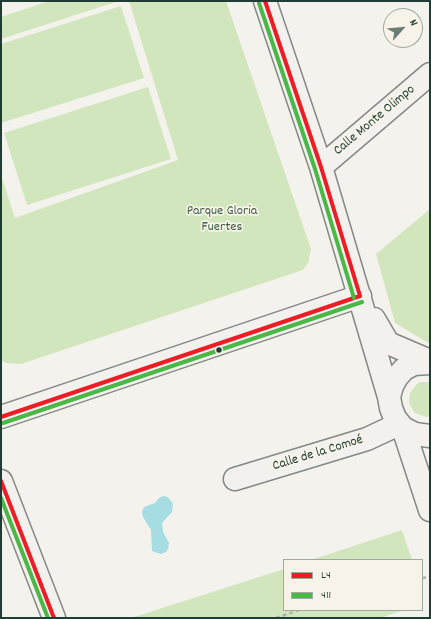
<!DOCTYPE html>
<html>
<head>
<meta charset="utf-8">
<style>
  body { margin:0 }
  #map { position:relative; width:431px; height:619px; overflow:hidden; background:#f4f2ec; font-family:Dekko,sans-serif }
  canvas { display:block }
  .frame { position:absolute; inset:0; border:2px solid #1f3d34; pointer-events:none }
  .legend { position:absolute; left:283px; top:559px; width:140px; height:52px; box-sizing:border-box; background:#f7f3e8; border:1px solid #a1aaa0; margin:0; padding:5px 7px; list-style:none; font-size:12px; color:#1f3d34 }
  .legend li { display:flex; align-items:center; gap:8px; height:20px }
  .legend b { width:20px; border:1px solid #a1aaa0 }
  .north { position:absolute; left:383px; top:8px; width:40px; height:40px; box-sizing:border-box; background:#f7f3e8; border:1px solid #a1aaa0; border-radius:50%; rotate:63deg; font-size:11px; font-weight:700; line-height:16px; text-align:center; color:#1f3d34 }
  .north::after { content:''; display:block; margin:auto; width:14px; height:18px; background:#6a7c74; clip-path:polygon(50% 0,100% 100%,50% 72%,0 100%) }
</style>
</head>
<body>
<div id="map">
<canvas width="431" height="619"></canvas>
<div class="frame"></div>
<ul class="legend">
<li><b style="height:5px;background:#ee1c25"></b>L4</li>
<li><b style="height:5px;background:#4ab747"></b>411</li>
</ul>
<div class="north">N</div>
</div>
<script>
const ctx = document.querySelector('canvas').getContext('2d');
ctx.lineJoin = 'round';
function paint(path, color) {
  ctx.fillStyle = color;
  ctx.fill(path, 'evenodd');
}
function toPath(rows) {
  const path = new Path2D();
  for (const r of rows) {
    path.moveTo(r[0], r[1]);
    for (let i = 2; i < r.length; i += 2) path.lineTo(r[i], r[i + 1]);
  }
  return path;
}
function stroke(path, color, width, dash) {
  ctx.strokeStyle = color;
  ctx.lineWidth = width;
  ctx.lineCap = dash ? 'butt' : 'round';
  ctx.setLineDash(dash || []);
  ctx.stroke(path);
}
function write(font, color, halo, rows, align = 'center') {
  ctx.font = font + ' Dekko,sans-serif';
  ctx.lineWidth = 3.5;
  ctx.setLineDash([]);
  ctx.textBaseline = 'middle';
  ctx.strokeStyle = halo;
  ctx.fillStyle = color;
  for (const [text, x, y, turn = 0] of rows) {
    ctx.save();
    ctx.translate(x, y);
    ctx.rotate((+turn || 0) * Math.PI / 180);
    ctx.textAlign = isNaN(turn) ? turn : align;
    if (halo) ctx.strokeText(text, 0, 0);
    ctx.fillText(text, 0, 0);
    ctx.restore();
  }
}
paint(toPath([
  [49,1,119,1,1,39,1,17],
  [129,1,226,1,311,249,308,263,303,270,21,364,6,363,1,360,1,175,15,218,178,160],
  [121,6,144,78,1,123,1,44],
  [148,87,171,159,27,205,4,133],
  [430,209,430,344,395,323,376,254],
  [420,382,430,382,430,416,426,417,415,413,409,403,410,393,416,385],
  [402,530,412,560,311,560],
  [284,569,284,610,404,610,380,618,131,618]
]), '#d2e6bd');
paint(toPath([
  [163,496,168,497,173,504,172,512,162,523,163,532,169,543,168,549,166,552,161,554,152,551,151,530,143,517,142,512,144,507,155,503,159,498]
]), '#a5dde2');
const street = toPath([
  [265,1,321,167,389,397],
  [321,167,430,74],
  [374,319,388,343,430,361],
  [430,363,414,364,404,369,397,377,392,386,389,397,391,408,395,418,403,428,415,434,430,436],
  [1,417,360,296],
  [403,428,430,510],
  [235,479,367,439,399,424],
  [1,481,54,618]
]);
stroke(street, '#848985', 25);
stroke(toPath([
  [422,578,430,577],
  [276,618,299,610]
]), '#b0b2ae', 2.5, [4, 3]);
stroke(street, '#f2f1ed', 22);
stroke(toPath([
  [265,1,321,167,360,296],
  [1,417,360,296],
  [1,481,54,618]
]), '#ee1c25', 4);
stroke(toPath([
  [259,3,315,169,354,298],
  [3,423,362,302],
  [1,498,48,618]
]), '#4ab747', 4);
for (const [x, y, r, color] of [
  [219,350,3.5,"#1f3d34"]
]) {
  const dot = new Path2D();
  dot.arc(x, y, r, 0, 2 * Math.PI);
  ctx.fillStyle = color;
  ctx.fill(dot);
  stroke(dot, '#f7f3e8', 1.5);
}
write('14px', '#1f3d34', '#f7f3e8', [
  ["Calle Monte Olimpo",375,121,-40],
  ["Calle de la Comoé",318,454,-17]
]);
write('14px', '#3d5d48', '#f7f3e8', [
  ["Parque Gloria",222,212],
  ["Fuertes",222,228]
]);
</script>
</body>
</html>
